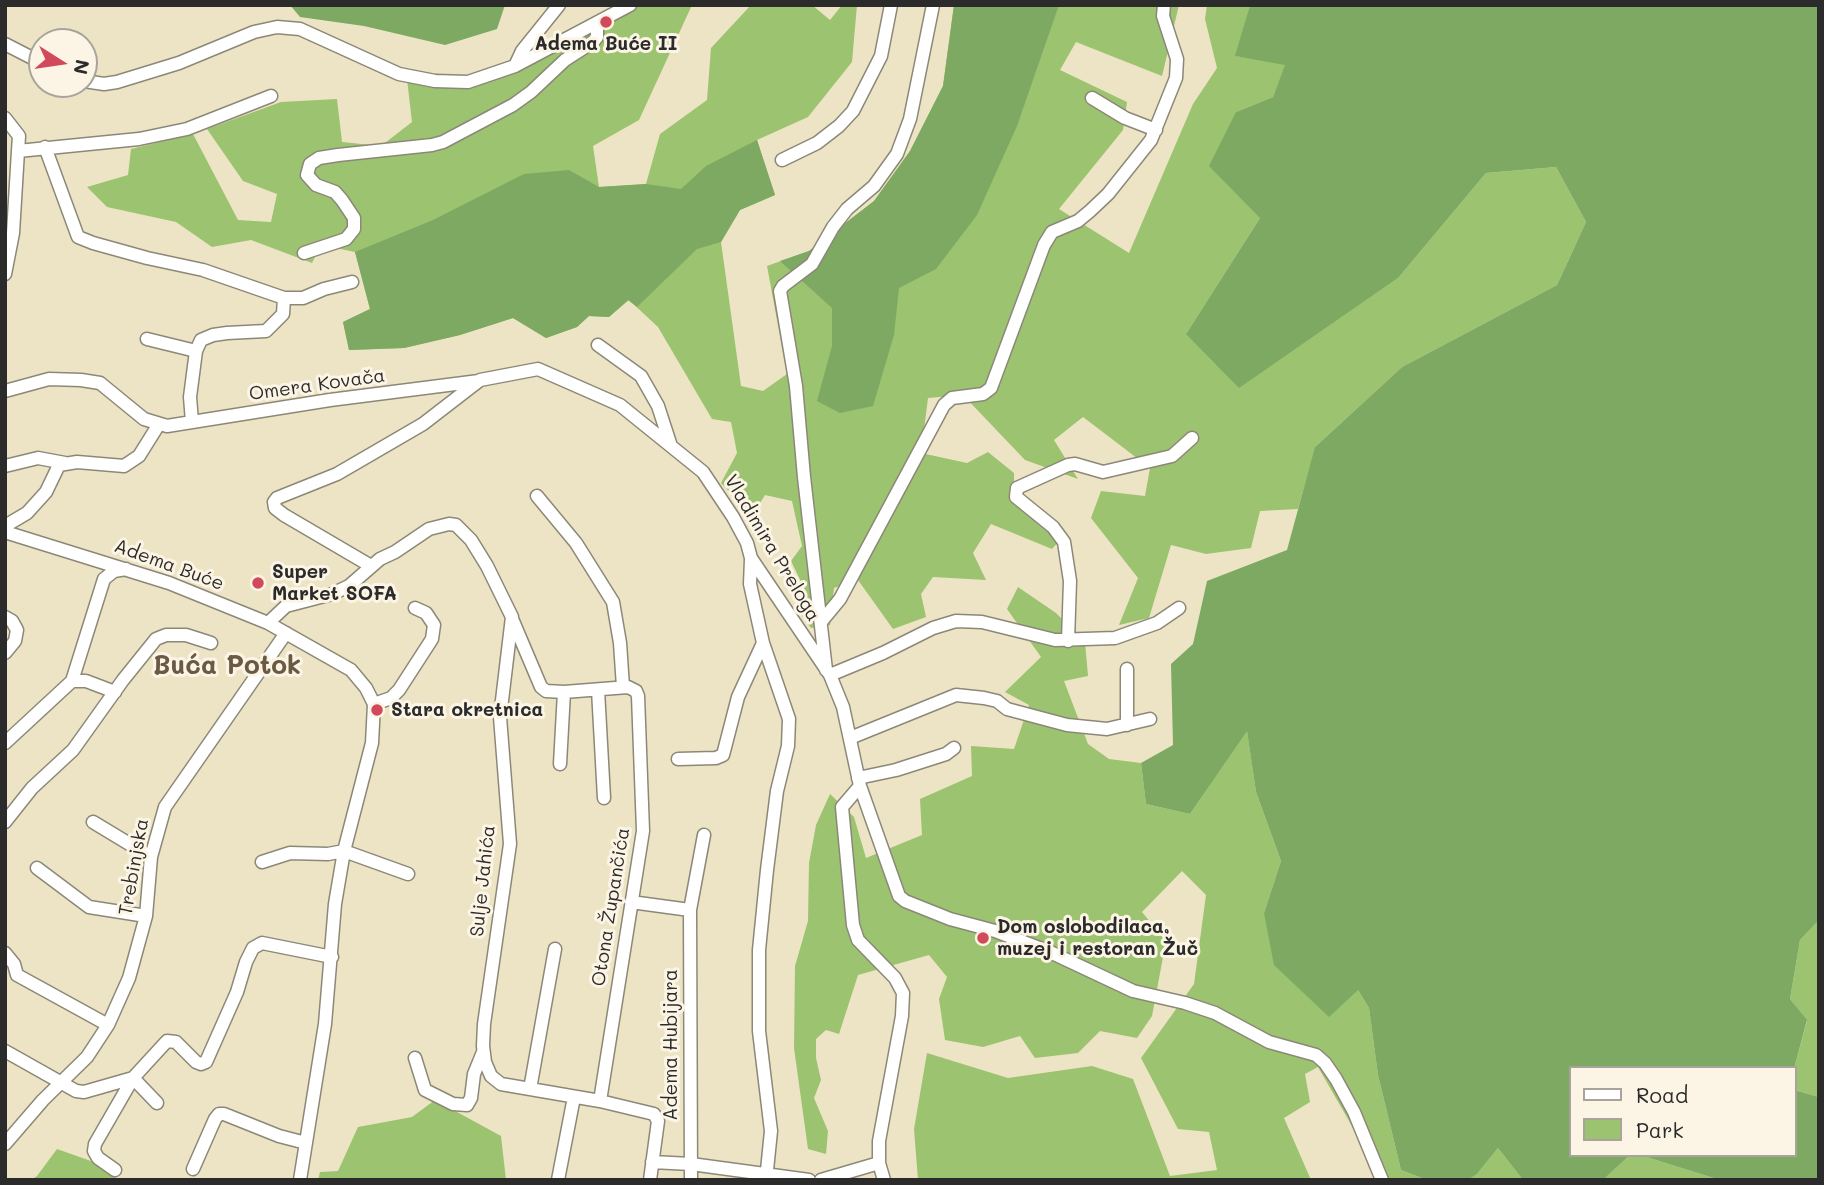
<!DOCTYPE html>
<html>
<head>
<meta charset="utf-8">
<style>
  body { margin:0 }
  #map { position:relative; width:1824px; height:1185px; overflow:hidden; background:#ede4c5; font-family:Mali,sans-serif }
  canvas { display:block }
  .frame { position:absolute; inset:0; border:7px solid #2b2b2b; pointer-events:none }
  .legend { position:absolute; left:1569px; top:1066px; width:228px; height:91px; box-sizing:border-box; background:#fcf5e5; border:2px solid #a8a49b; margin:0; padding:9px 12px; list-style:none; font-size:21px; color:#2b2b2b }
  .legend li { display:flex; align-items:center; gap:14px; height:35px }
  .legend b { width:35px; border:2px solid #a8a49b }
  .north { position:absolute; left:28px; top:28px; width:70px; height:70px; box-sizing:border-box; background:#fcf5e5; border:2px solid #a8a49b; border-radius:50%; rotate:102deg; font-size:19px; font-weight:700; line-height:28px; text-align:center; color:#2b2b2b }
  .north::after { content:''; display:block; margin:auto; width:24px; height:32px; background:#d1495b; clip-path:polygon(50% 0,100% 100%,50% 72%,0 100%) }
</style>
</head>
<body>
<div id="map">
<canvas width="1824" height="1185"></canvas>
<div class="frame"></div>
<ul class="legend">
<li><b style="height:9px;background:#fff"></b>Road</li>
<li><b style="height:19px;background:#9cc36f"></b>Park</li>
</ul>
<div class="north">N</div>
</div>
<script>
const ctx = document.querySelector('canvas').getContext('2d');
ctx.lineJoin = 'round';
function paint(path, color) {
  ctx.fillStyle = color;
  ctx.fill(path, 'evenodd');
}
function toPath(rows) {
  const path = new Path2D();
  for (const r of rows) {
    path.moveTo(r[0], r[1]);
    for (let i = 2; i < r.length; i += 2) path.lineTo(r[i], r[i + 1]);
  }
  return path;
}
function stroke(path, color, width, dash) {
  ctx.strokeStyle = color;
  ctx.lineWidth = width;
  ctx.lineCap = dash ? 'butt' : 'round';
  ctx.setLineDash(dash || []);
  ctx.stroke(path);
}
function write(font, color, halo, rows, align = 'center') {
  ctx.font = font + ' Mali,sans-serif';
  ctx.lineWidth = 6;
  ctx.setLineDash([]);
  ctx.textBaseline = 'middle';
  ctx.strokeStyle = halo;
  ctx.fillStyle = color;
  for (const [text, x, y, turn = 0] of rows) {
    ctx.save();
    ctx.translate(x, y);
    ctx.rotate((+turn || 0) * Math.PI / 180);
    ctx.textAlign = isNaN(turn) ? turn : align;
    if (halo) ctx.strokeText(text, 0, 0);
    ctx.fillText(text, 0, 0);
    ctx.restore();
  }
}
paint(toPath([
  [634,5,692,5,639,120,593,146,599,187,646,184,660,134,707,100,711,48,751,5,812,5,830,20,842,5,857,5,852,62,808,117,757,140,775,195,740,210,721,242,741,386,763,391,787,374,767,266,809,251,874,201,910,151,943,86,954,5,1179,5,1162,76,1076,42,1060,70,1127,102,1123,130,1059,209,1129,253,1193,104,1217,68,1205,19,1207,5,1250,5,1236,56,1286,64,1273,97,1236,112,1260,218,1186,334,1399,277,1486,173,1556,167,1586,222,1557,285,1402,367,1316,446,1298,509,1260,511,1251,548,1206,554,1171,545,1149,618,1119,625,1138,578,1091,518,1101,491,1145,496,1150,468,1083,417,1054,440,1078,479,1025,460,963,395,928,398,921,453,967,463,988,452,1014,473,1014,501,1060,540,1052,549,991,524,973,553,986,580,933,577,921,594,926,617,893,629,858,580,834,588,830,625,811,628,796,608,805,590,791,561,802,546,792,501,765,495,752,516,721,483,737,453,731,422,712,419,658,327,629,300,609,317,589,316,577,327,546,338,513,318,460,335,404,348,349,350,343,322,370,309,355,252,321,245,312,263,251,240,212,247,176,222,107,207,87,187,128,175,131,149,193,134,238,220,271,222,277,194,243,181,207,129,281,102,337,99,342,142,381,146,412,122,407,79,510,74,620,18],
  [1018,587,1056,613,1085,642,1088,676,1064,681,1088,744,1109,759,1141,763,1146,804,1190,814,1247,730,1256,792,1281,861,1264,913,1358,990,1369,1008,1378,1075,1401,1170,1427,1180,1383,1180,1318,1067,1305,1074,1310,1102,1284,1118,1311,1180,918,1180,914,1129,927,1053,1008,1078,1092,1066,1133,1079,1170,1176,1217,1170,1209,1132,1178,1129,1141,1058,1194,984,1206,895,1182,871,1142,912,1166,941,1152,1016,1137,1038,1100,1031,1078,1053,1035,1058,1020,1036,983,1047,945,1040,939,999,947,977,929,955,858,975,839,1034,826,1030,816,1039,816,1058,821,1080,814,1098,828,1131,826,1154,808,1149,794,1048,795,966,808,921,809,863,816,825,830,794,854,817,866,858,922,835,920,799,972,776,971,746,1014,749,1029,705,1005,692,1041,657,1007,609],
  [1819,920,1819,1097,1794,1090,1794,1069,1807,1021,1790,999,1800,940],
  [435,1100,501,1136,506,1180,318,1180,320,1172,338,1171,358,1127,412,1117],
  [1498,1148,1523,1180,1468,1180,1477,1174],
  [57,1149,105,1166,117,1180,31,1180,37,1176],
  [1630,1155,1640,1155,1720,1180,1603,1180]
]), '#9cc36f');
paint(toPath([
  [290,5,505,5,497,29,445,45,364,26,300,17],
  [954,5,1059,5,1017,126,977,215,936,269,899,288,894,335,873,406,840,413,817,401,832,346,832,308,780,261,809,251,874,201,910,151,943,86],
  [1250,5,1819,5,1819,920,1800,940,1790,999,1807,1020,1794,1069,1570,1068,1570,1155,1630,1155,1603,1180,1523,1180,1498,1148,1477,1174,1468,1180,1427,1180,1401,1170,1378,1075,1369,1008,1358,990,1329,1017,1274,965,1264,913,1281,861,1256,792,1247,731,1190,814,1146,804,1141,763,1173,745,1171,664,1193,644,1207,581,1287,550,1315,447,1402,367,1557,285,1586,222,1556,167,1486,173,1399,277,1239,388,1186,334,1260,218,1209,166,1236,112,1273,97,1285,65,1235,56],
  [757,140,775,195,740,210,721,242,697,249,637,307,628,300,609,317,589,316,577,327,546,338,513,318,460,335,404,348,349,350,343,322,370,309,355,252,433,220,524,174,569,170,599,187,646,184,681,189,706,166],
  [1794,1090,1819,1097,1819,1180,1720,1180,1640,1155,1794,1155]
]), '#7da962');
const minor = toPath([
  [5,44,42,63],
  [515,66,522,51,559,5],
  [84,81,104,84,117,82,179,63,254,32,277,27,300,29,399,74,435,81,468,82,515,66,630,5],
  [1092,98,1125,118,1156,130],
  [5,118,19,136,18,151],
  [45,147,78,237,93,243,147,258,203,270,284,298,283,314,266,331,227,333,213,335,201,340,196,351,190,397,192,422],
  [782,160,817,143,839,126,853,111,881,56,891,5],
  [304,253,346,239,354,229,354,218,342,200,335,192,316,185,307,175,310,164,319,158,338,155,432,145,443,142,513,105,531,92,565,60,593,42,597,37,597,23],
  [5,274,13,233,18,151,139,139,187,129,271,96],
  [284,298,303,298,324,289,352,282],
  [147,339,196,351],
  [598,345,641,376,658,406,671,446],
  [5,391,49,379,81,380,100,383,144,419,167,426,330,400,479,381],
  [5,466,38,458,65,463],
  [537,496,576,543,613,602,620,643,623,687],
  [5,526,27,513,46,492,59,465,77,462,124,466,139,456,159,424],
  [5,532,169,583,268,623,351,670,366,688,374,704,372,743,344,851,335,904,325,1024,300,1180],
  [751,559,750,584,763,643,789,719,788,746,777,791,767,870,759,950,759,1031,771,1131,766,1180],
  [371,566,284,515,275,508,274,502,277,498,337,474,423,424,480,380,538,369,620,405,703,472,733,517,747,543,751,558,830,675,843,707,860,786,899,896,905,901,950,919,995,931,1050,952,1133,991,1185,1003,1215,1013,1269,1042,1316,1055,1325,1063,1336,1079,1354,1112,1382,1180],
  [5,617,12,621,17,630,15,641,5,653],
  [513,621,541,687,546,691,564,692,628,687,636,691,638,696,643,831,600,1101],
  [821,622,840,599,944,405,952,398,983,394,991,388,1044,245,1052,232,1078,221,1090,211,1108,194,1151,140,1176,78,1177,59,1163,16,1164,5],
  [268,623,286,606,332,594,349,586,380,559,395,552,429,529,449,524,456,525,471,540,487,566,512,617,500,717,510,844,484,1024,483,1046,485,1062,491,1076,501,1084,600,1101,654,1114,658,1121,650,1180],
  [1068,641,1070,581,1064,542,1053,527,1016,497,1017,488,1068,465,1075,464,1103,472,1172,456,1192,438],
  [826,670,804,477,796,386,780,291,783,286,812,264,833,227,847,209,874,186,897,154,910,119,933,5],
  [830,675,883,653,933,628,956,621,982,622,1055,640,1115,638,1157,623,1179,608],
  [72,681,86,681,115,692],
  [598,690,604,798],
  [374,704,391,698,399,690,432,639,434,625,426,613,415,608],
  [1127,725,1127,669],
  [850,738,956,695,984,698,997,701,1007,709,1067,725,1107,729,1150,719],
  [5,743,72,681,104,579,114,571,126,569],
  [678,759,716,758,723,755,738,697,763,643],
  [560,764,564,692],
  [858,778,896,770,946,754,954,748],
  [860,786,842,807,853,925,858,940,895,978,903,993,902,1016,879,1141,879,1163,884,1180],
  [5,822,32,788,73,750,123,680,156,639,166,635,186,635,211,643],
  [93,822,151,857],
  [262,862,290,853,328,854,344,851,408,874],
  [37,868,89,907,146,916],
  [631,902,690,910],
  [5,953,14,964,17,975,108,1025],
  [5,1051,76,1091,84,1092,133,1078],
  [415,1058,425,1090,453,1104,467,1105,471,1098,474,1074,483,1052],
  [133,1078,157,1103],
  [530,1089,555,949],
  [5,1144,43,1100,87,1057,108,1025,129,978,146,916,151,857,165,807,286,633],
  [652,1162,691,1164,809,1180],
  [193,1169,215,1119,219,1114,224,1114,279,1136,306,1143],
  [115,1170,98,1158,94,1151,95,1144,133,1078,167,1041,176,1042,196,1062,201,1064,206,1062,237,992,246,962,253,948,262,943,332,957],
  [558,1180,574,1097],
  [691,1180,690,910,704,835],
  [821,1180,879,1163]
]);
stroke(minor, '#8c8878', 15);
stroke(minor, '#fff', 12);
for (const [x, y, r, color] of [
  [606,22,7,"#d1495b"],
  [258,583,7,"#d1495b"],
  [377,710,7,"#d1495b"],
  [983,938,7,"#d1495b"]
]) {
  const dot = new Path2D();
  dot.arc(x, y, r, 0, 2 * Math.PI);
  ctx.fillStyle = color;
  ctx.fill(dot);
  stroke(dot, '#fcf5e5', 2.5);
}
write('bold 19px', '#2b2b2b', '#fcf5e5', [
  ["Adema Buće II",606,44,"center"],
  ["Super",272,572],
  ["Market SOFA",272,594],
  ["Stara okretnica",391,710],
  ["Dom oslobodilaca,",997,927],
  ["muzej i restoran Žuč",997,949]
], 'left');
write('19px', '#2b2b2b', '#fcf5e5', [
  ["Omera Kovača",317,385,-8],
  ["Vladimira Preloga",772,548,59],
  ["Adema Buće",169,565,20],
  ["Trebinjska",134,867,-80],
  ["Sulje Jahića",483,881,-84],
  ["Otona Župančića",611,907,-81],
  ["Adema Hubijara",671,1045,-90]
]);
write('bold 26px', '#6a5943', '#fcf5e5', [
  ["Buća Potok",227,666]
]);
</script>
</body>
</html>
